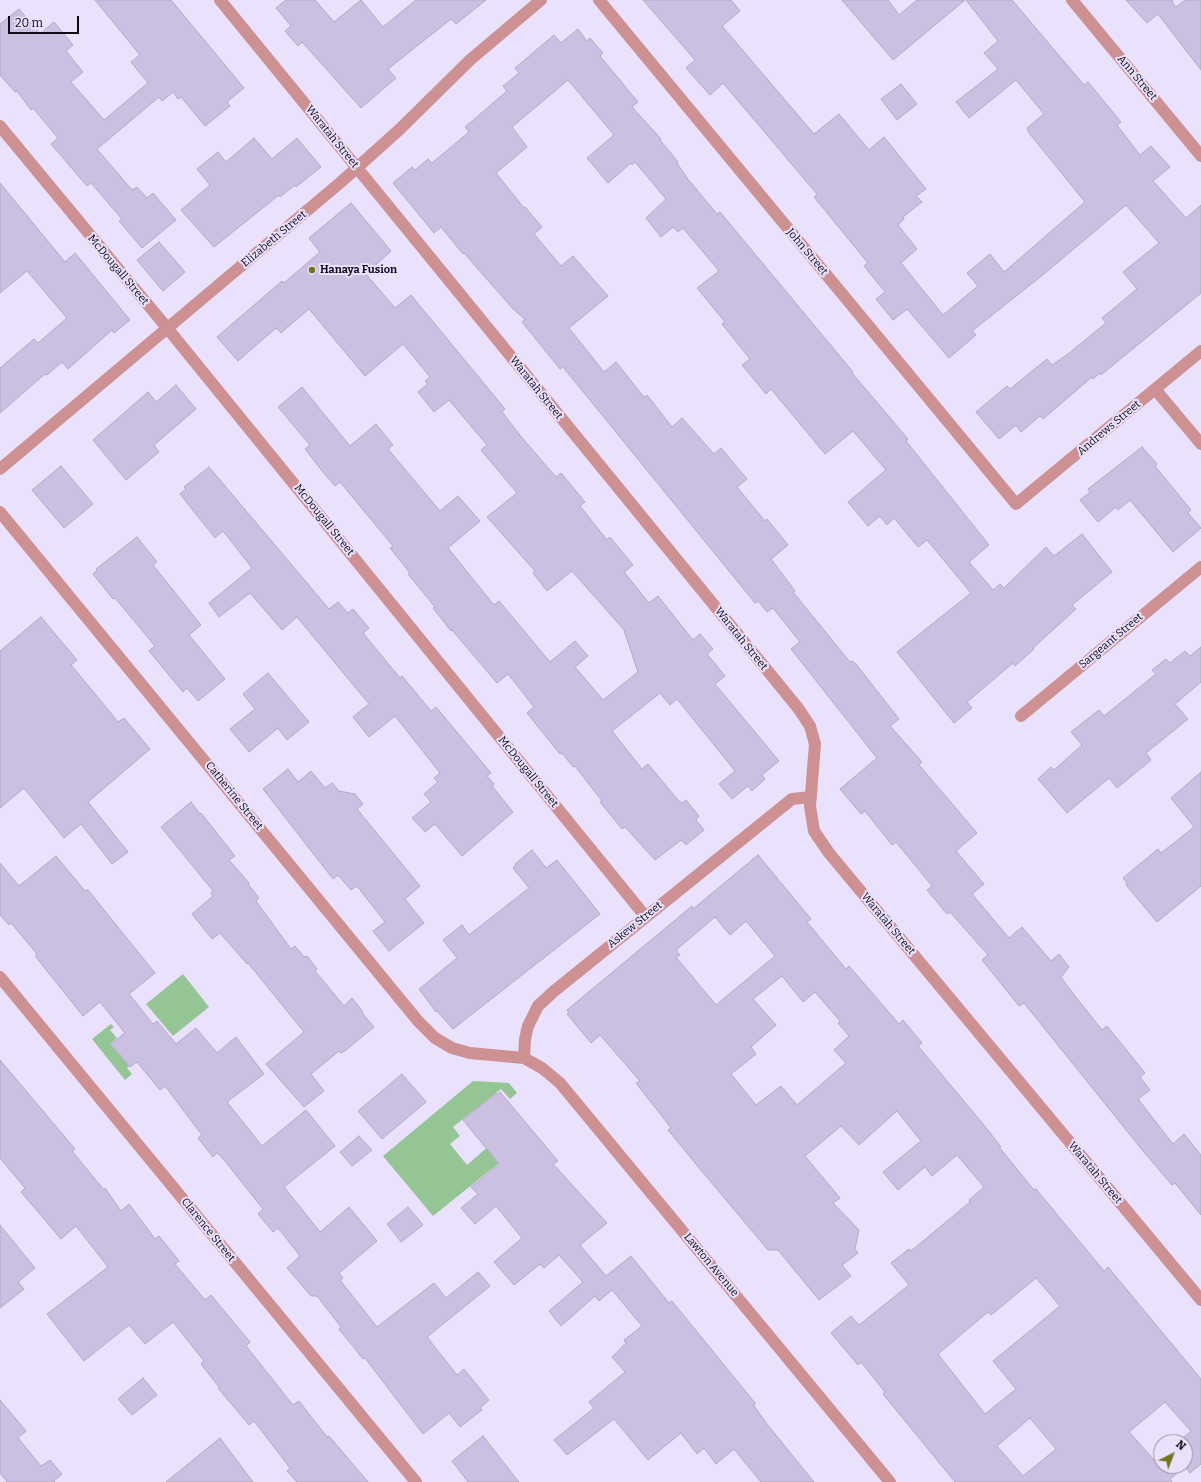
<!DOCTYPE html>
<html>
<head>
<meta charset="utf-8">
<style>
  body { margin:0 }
  #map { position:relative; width:1201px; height:1482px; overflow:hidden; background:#eae1fc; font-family:Bitter,serif }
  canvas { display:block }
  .north { position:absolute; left:1153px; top:1434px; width:40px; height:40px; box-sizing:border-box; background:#eae1fc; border:1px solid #938ca0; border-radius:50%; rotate:42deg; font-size:11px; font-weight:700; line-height:16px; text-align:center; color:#100c17 }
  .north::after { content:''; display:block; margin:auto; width:14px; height:18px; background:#74751c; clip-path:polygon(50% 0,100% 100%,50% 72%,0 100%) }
  .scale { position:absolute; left:8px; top:16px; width:71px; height:18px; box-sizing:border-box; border:2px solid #100c17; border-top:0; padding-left:5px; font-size:12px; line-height:14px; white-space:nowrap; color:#100c17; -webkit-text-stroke:3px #eae1fc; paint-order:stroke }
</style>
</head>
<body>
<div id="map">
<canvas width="1201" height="1482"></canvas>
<div class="north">N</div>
<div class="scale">20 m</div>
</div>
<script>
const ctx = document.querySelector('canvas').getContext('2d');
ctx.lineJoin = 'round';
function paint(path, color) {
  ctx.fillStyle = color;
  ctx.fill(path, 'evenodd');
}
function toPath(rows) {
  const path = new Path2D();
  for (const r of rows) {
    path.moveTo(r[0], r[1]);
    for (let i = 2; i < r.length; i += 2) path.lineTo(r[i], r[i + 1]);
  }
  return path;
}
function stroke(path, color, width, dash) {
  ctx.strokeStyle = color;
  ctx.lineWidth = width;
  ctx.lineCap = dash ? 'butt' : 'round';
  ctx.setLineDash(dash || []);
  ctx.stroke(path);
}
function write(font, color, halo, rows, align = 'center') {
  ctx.font = font + ' Bitter,serif';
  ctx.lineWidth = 4;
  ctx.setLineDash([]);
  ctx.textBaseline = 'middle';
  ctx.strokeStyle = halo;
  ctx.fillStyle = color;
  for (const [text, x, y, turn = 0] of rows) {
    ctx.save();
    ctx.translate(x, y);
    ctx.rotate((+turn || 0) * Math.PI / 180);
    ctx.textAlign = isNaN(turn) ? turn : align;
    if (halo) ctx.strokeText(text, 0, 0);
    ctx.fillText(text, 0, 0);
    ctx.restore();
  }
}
paint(toPath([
  [183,974,209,1007,173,1036,146,1004],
  [111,1024,114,1027,110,1030,117,1038,110,1044,129,1066,127,1068,132,1074,125,1080,92,1039],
  [473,1081,509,1083,517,1093,510,1099,501,1089,453,1127,460,1136,450,1144,467,1165,490,1145,524,1143,433,1216,383,1156]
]), '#96c595');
const building = toPath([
  [95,0,171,0,244,88,227,102,230,106,205,126,181,97,178,99,173,92,162,101,159,97,97,149,132,190,137,187,147,198,153,193,176,220,142,248,119,221,122,219,91,183,87,186,51,144,58,138,33,108,31,110,17,91,15,92,0,75,0,24,19,9,40,34,54,22,73,45,66,51,83,72,71,82,104,120,148,83,131,62,140,55,95,0],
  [286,0,315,0,334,22,361,0,383,27,416,0,486,0,456,24,451,19,388,69,396,78,361,108,302,42,298,46,285,31,291,26,276,8,286,0],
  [643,0,731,0,740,11,722,26,814,134,839,114,869,150,884,137,926,189,916,196,922,202,903,217,904,219,898,225,917,249,901,263,943,315,978,286,967,273,990,254,1004,272,1085,202,1029,133,1027,128,1044,114,1016,80,969,118,956,102,998,69,984,53,998,41,966,0,1012,0,1084,85,1088,82,1121,122,1117,125,1140,155,1151,146,1170,167,1153,181,1186,218,1201,205,1201,293,1101,375,1100,373,1093,379,1092,377,1043,419,1040,416,1021,432,1016,425,999,439,976,412,1007,386,1010,389,1047,359,1052,365,1068,354,1106,323,1102,318,1137,289,1123,272,1159,243,1126,205,1044,274,972,331,976,335,949,358,907,309,893,320,876,299,885,292,864,266,868,263,814,197,817,194,723,83,710,95,686,68,695,60,643,0],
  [842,0,888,0,899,15,917,0,965,0,893,60,842,0],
  [1126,0,1173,0,1172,2,1176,7,1185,0,1201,0,1201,70,1158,14,1147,23,1126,0],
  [578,29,587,41,590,38,603,53,600,56,638,102,632,107,661,139,660,140,678,162,677,163,687,178,717,214,720,212,853,372,852,373,908,439,906,441,989,545,969,562,993,590,1000,584,1004,588,1046,547,1054,556,1082,534,1112,572,1072,605,1076,609,1033,648,1034,649,1015,666,1013,663,967,702,972,708,954,723,897,652,971,593,927,540,918,547,894,518,887,525,880,516,868,526,848,502,886,470,853,431,825,454,771,389,766,394,742,365,750,359,722,324,725,322,697,288,719,271,683,228,678,232,673,227,661,237,646,218,666,199,635,162,632,165,631,163,608,183,587,158,614,135,568,80,512,127,527,147,496,173,524,208,525,207,542,227,534,234,561,266,573,256,608,296,569,328,604,372,616,362,643,396,645,397,647,395,672,427,682,418,714,454,721,448,747,479,737,487,765,521,767,519,788,545,771,559,795,591,793,592,850,662,852,661,856,664,899,719,890,726,922,762,919,765,977,833,956,851,984,884,972,894,1009,938,1022,927,1051,961,1059,954,1069,967,1061,977,1068,987,1102,1030,1107,1026,1145,1073,1140,1077,1150,1090,1138,1099,1173,1144,1184,1134,1201,1155,1201,1215,1175,1183,1172,1185,1143,1151,1024,1003,1019,1006,982,960,988,955,950,912,947,914,927,890,932,886,896,842,892,845,865,811,861,814,840,789,877,758,791,649,800,642,773,608,767,612,758,601,755,603,563,367,560,369,522,322,525,319,513,309,464,253,463,254,441,227,434,233,393,183,412,167,415,170,428,159,432,163,469,132,465,127,507,91,503,86,519,73,515,68,554,35,561,43,578,29],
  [901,84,917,104,897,120,881,99,901,84],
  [254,138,272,159,297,138,321,167,296,187,295,185,280,197,279,195,214,247,181,210,210,185,197,169,218,152,226,162,254,138],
  [0,183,65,262,75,253,130,320,114,333,112,330,68,369,62,362,47,375,45,374,0,413,0,368,34,339,38,343,67,318,27,271,0,293,0,183],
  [351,203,391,251,366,274,395,308,411,295,505,409,502,412,523,439,556,477,561,473,585,502,580,506,607,540,610,537,633,565,624,572,649,603,658,596,693,640,700,634,713,649,707,654,725,676,715,684,779,761,762,775,765,779,752,791,748,786,732,799,719,784,735,771,677,699,670,705,660,693,612,731,642,769,648,764,678,800,682,803,686,800,699,816,696,820,704,830,686,845,681,840,655,860,625,827,622,829,600,802,602,801,575,766,573,767,562,753,560,754,527,713,534,707,508,674,497,683,452,630,451,631,433,608,435,607,408,574,410,573,390,548,393,546,340,482,335,486,323,472,305,449,310,445,278,407,302,387,350,446,376,424,393,445,388,449,440,511,458,496,480,521,448,548,494,605,499,601,550,662,575,641,588,656,575,667,603,700,638,672,624,630,572,571,547,591,533,573,535,571,487,517,517,493,481,450,487,445,449,400,434,412,418,392,428,384,425,381,430,377,403,344,365,376,309,309,281,333,276,328,238,361,217,337,282,281,284,283,320,252,309,238,351,203],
  [159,242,185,272,163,291,137,260,159,242],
  [176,385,196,409,154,445,159,452,126,480,93,440,148,392,156,402,176,385],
  [1142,447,1157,464,1155,466,1191,510,1188,513,1201,528,1173,552,1130,500,1118,510,1116,507,1098,522,1080,500,1090,492,1088,489,1142,447],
  [61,466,93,504,64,528,32,490,61,466],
  [209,467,329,609,338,602,348,613,353,609,369,628,363,633,400,678,402,676,431,711,436,707,491,773,487,776,494,784,492,786,513,812,462,856,435,824,425,832,412,818,431,802,424,794,438,782,434,778,440,773,395,716,369,737,353,717,369,704,297,617,282,630,250,593,219,617,209,603,252,568,223,531,215,538,180,494,186,489,184,487,209,467],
  [137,537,157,562,153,565,201,625,189,635,225,679,198,701,187,688,183,692,149,651,155,646,115,598,113,599,93,574,97,570,96,569,137,537],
  [41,617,77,660,71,665,101,701,118,722,124,718,150,749,88,802,128,852,112,864,81,824,64,838,24,788,0,808,0,651,41,617],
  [1201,647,1201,682,1175,704,1188,719,1146,753,1151,760,1117,788,1109,778,1067,813,1038,779,1051,767,1054,770,1082,745,1071,732,1099,710,1104,716,1156,674,1152,670,1166,659,1170,663,1185,651,1190,656,1201,647],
  [268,673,309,722,287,740,278,728,249,752,230,729,255,709,243,694,268,673],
  [288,769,298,782,311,771,325,788,332,783,339,791,355,794,363,804,357,809,420,886,405,899,424,923,389,951,373,931,385,922,357,886,351,890,338,875,333,879,263,789,288,769],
  [1201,772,1201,886,1157,922,1126,885,1127,883,1123,878,1158,849,1161,853,1194,827,1171,798,1201,772],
  [191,802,200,814,201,813,235,856,229,860,249,883,248,884,259,898,256,901,291,949,295,946,304,957,307,956,317,969,315,971,344,1006,352,998,363,1012,362,1013,374,1027,346,1050,341,1053,339,1051,311,1074,324,1091,304,1107,266,1064,304,1032,248,963,247,964,220,933,212,939,192,914,213,896,211,893,213,891,161,827,191,802],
  [532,850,546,868,557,860,600,914,453,1029,437,1011,436,1012,419,989,457,958,443,940,462,925,469,935,529,888,513,868,516,865,515,864,532,850],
  [758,855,811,919,807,922,846,969,849,966,899,1024,903,1020,922,1043,918,1046,988,1130,1001,1147,999,1147,1034,1190,1036,1189,1104,1271,1108,1267,1201,1379,1201,1464,1190,1473,1185,1467,1170,1479,1172,1482,955,1482,883,1394,885,1392,861,1362,858,1365,831,1333,851,1316,859,1325,909,1285,891,1263,909,1249,911,1251,970,1202,969,1200,984,1187,957,1155,932,1176,925,1167,898,1190,883,1172,921,1141,897,1111,859,1145,841,1126,805,1156,840,1198,833,1203,859,1230,855,1249,858,1253,842,1265,851,1276,819,1300,778,1250,768,1250,700,1169,668,1130,671,1128,636,1083,640,1081,600,1035,591,1043,567,1014,569,1013,567,1010,692,906,693,909,758,855],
  [715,917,730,935,746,921,775,956,716,1005,676,957,680,955,676,950,715,917],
  [782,976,803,1002,815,992,840,1021,838,1023,849,1036,834,1050,846,1063,797,1105,781,1086,756,1105,731,1074,756,1054,751,1047,776,1025,753,999,782,976],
  [1036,1278,1060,1306,993,1361,1016,1389,985,1414,938,1354,988,1312,991,1315,1036,1278],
  [1165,1402,1191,1431,1178,1442,1185,1442,1185,1466,1161,1466,1161,1456,1155,1461,1129,1432,1165,1402],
  [1030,1418,1056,1449,1023,1476,997,1446,1030,1418],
  [56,856,85,891,88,890,155,973,129,994,153,1024,157,1021,176,1044,196,1028,217,1053,236,1037,264,1074,227,1102,262,1146,306,1110,335,1146,284,1187,320,1232,349,1207,377,1241,339,1273,343,1278,340,1280,377,1327,434,1283,446,1298,478,1272,490,1286,427,1337,457,1375,464,1369,489,1400,480,1408,482,1410,460,1427,449,1413,423,1434,365,1358,363,1359,339,1329,341,1327,317,1296,311,1296,287,1268,300,1256,278,1228,273,1232,258,1214,263,1209,225,1161,217,1153,213,1157,198,1138,202,1135,165,1086,160,1090,137,1062,130,1067,111,1044,125,1033,100,1002,83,1016,35,956,37,954,11,923,9,925,0,915,0,863,19,886,56,856],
  [0,1060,75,1149,72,1151,104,1190,105,1188,121,1211,129,1204,155,1239,159,1236,179,1261,175,1264,205,1300,211,1295,250,1342,246,1346,293,1405,299,1401,327,1437,329,1436,368,1482,297,1482,287,1471,290,1468,254,1421,249,1425,218,1388,219,1387,201,1364,204,1361,173,1322,145,1344,129,1325,84,1361,47,1314,108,1267,76,1226,61,1239,21,1192,25,1188,0,1158,0,1060],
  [402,1074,426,1102,382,1139,358,1111,402,1074],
  [500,1092,558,1161,553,1164,607,1223,580,1245,606,1276,631,1256,669,1303,672,1301,751,1398,755,1403,754,1406,767,1424,814,1482,761,1482,734,1449,716,1464,704,1448,697,1454,681,1433,648,1460,614,1419,567,1455,554,1440,594,1408,589,1402,625,1372,612,1357,626,1343,624,1340,642,1326,612,1290,599,1301,595,1296,561,1326,549,1311,583,1282,559,1255,544,1268,540,1264,514,1285,494,1262,522,1238,496,1206,475,1224,461,1208,478,1194,471,1187,499,1164,463,1120,496,1093,497,1094,500,1092],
  [359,1136,372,1150,352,1166,340,1152,359,1136],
  [408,1207,423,1225,401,1242,387,1224,408,1207],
  [0,1225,35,1268,18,1282,24,1289,0,1308,0,1225],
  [143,1378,157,1395,132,1415,118,1399,143,1378],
  [0,1400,26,1431,18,1438,41,1466,50,1460,62,1474,54,1481,55,1482,7,1482,0,1473,0,1400],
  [483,1436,519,1482,468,1482,452,1461,483,1436],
  [220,1438,253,1482,166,1482,220,1438]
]);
paint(building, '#cbc0e1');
stroke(building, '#b3a8c9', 1);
stroke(toPath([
  [220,0,798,708,810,726,815,744,810,806,814,831,829,853,1201,1300],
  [599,0,1016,504,1201,351],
  [1072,0,1201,156],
  [0,126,168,329,645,916],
  [1155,389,1201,444],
  [0,512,418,1021,435,1038,452,1048,470,1053,524,1058,542,1068,560,1083,890,1482],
  [1021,716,1201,567],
  [0,977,416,1482],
  [524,1058,525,1039,528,1026,538,1006,553,992,792,799,811,797]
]), '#cd9193', 12);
stroke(toPath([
  [0,469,341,182,400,129,470,60,541,0]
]), '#cd9193', 12);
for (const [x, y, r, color] of [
  [312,270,4,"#74751c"]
]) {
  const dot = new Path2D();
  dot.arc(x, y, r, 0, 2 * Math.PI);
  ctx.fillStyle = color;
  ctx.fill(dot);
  stroke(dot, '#eae1fc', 1.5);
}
write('11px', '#100c17', '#eae1fc', [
  ["Ann Street",1137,78,50],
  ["Waratah Street",332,137,51],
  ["Elizabeth Street",274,239,-40],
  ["John Street",807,252,50],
  ["McDougall Street",118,270,50],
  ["Waratah Street",536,388,51],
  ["Andrews Street",1109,428,-40],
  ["McDougall Street",324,520,51],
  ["Waratah Street",741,639,51],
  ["Sargeant Street",1111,641,-40],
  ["McDougall Street",528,772,51],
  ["Catherine Street",234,796,51],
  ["Waratah Street",888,924,50],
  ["Askew Street",635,925,-39],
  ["Waratah Street",1095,1173,50],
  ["Clarence Street",208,1230,51],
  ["Lawton Avenue",711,1265,50]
]);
write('bold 11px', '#100c17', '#eae1fc', [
  ["Hanaya Fusion",320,270]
], 'left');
</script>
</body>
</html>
